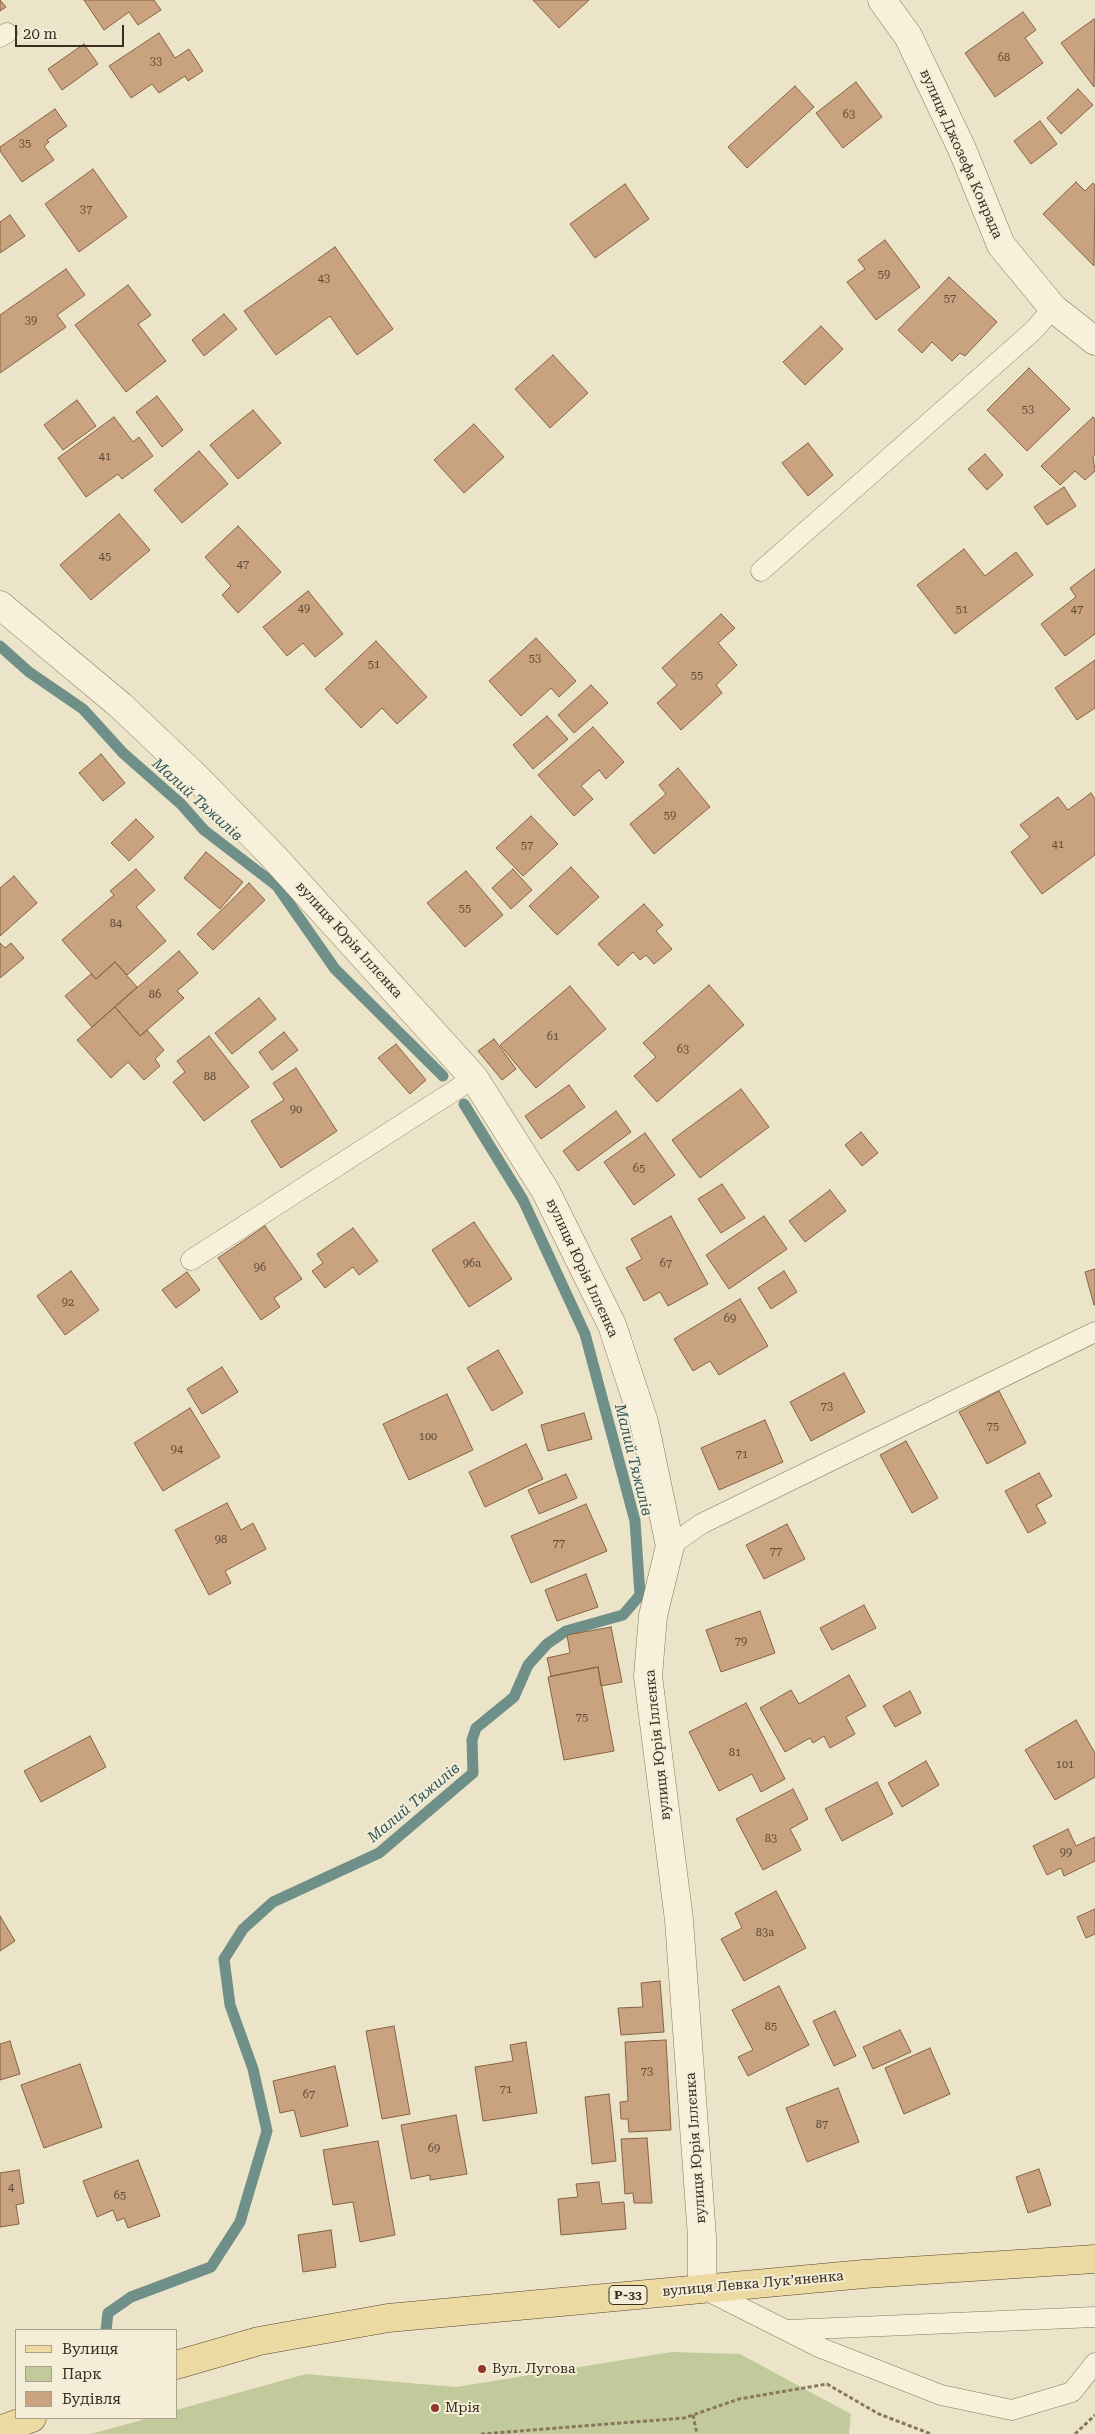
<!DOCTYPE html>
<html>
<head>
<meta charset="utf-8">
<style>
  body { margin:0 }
  #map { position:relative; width:1095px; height:2434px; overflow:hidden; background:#ece4c8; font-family:"Roboto Serif",serif }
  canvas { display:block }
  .legend { position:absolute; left:15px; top:2329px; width:162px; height:90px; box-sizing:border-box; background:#f4edd7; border:1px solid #a9a18e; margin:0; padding:6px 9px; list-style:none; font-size:15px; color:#392e20 }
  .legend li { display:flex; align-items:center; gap:10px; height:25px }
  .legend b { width:25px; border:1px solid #a9a18e }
  .scale { position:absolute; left:15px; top:25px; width:109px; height:22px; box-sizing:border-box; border:2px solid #392e20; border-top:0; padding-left:6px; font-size:15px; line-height:18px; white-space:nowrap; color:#392e20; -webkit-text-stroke:4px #f4edd7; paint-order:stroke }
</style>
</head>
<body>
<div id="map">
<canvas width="1095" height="2434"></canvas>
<ul class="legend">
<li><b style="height:6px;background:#eddaa2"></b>Вулиця</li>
<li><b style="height:14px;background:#c2ca9c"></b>Парк</li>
<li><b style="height:14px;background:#c9a27f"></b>Будівля</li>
</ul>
<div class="scale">20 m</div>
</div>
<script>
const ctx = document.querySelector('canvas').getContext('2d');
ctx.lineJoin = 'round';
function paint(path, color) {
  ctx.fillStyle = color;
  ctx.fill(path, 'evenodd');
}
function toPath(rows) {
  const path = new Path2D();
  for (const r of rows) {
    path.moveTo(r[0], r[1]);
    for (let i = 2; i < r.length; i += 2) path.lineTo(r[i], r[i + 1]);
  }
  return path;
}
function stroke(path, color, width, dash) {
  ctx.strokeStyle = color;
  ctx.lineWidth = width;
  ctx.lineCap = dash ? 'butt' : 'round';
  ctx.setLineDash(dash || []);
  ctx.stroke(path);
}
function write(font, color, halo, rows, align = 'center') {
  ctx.font = font + ' "Roboto Serif",serif';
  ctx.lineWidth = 4;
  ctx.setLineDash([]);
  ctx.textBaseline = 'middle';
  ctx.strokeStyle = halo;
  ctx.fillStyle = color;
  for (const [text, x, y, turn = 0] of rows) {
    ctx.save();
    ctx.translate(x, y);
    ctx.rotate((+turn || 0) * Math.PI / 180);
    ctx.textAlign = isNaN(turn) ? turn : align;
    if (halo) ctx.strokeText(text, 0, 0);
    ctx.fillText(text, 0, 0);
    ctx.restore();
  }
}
paint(toPath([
  [672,2352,740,2354,851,2414,849,2434,91,2434,149,2418,176,2418,176,2410,306,2374,456,2387]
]), '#c2ca9c');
stroke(toPath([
  [0,646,29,672,83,709,123,753,181,804,204,830,277,886,335,969,443,1076],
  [106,2330,108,2313,131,2297,211,2267,240,2222,267,2131,253,2069,230,2005,224,1959,243,1929,273,1902,379,1853,473,1773,472,1740,476,1728,514,1697,528,1665,547,1644,566,1631,623,1615,640,1595,635,1521,585,1334,523,1200,464,1104]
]), '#6f8f89', 11);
const building = toPath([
  [0,0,6,7,0,11,0,0],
  [84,0,154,0,161,10,138,25,129,12,104,30,84,0],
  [533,0,589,0,559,28,533,0],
  [1023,12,1036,30,1025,38,1043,63,995,97,965,53,1023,12],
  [1094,19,1095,21,1094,87,1061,43,1094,19],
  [159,33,175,58,189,49,203,71,188,81,185,76,159,93,152,84,131,98,109,66,159,33],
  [84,44,98,64,62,90,48,69,84,44],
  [856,82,882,117,843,148,816,113,856,82],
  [795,86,814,107,747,168,728,147,795,86],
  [1078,89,1093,105,1061,134,1047,118,1078,89],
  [55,109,67,126,47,140,49,142,44,146,54,160,22,182,0,151,0,147,55,109],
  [1040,121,1057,144,1031,164,1014,141,1040,121],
  [93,169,127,217,79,252,45,204,93,169],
  [1076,182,1085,191,1093,183,1095,185,1094,266,1043,214,1076,182],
  [625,184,649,219,595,258,570,224,625,184],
  [10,215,25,236,0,253,0,222,10,215],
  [885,240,920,287,876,320,847,282,865,269,858,260,885,240],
  [335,247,393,329,357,355,330,316,276,355,244,311,335,247],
  [66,269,85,295,57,315,66,327,0,373,0,315,66,269],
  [949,277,997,322,965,356,960,353,952,361,932,342,922,353,898,330,949,277],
  [128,285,151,315,138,324,166,361,126,392,75,325,128,285],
  [224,314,237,329,204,356,192,340,224,314],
  [821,326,843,349,805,385,783,362,821,326],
  [553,355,588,393,550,428,515,389,553,355],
  [1029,368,1070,409,1027,451,987,410,1029,368],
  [157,396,183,430,162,447,136,412,157,396],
  [77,400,96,426,63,450,44,425,77,400],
  [253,410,281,443,238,479,210,445,253,410],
  [114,417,133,442,139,437,153,456,122,479,118,474,86,497,58,458,114,417],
  [1093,417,1095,419,1095,455,1093,457,1095,471,1085,480,1075,471,1060,485,1041,466,1093,417],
  [474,424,504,457,464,493,434,460,474,424],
  [808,443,833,475,808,496,782,463,808,443],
  [199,451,228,484,182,523,154,490,199,451],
  [985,454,1003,475,987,490,968,469,985,454],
  [1064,487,1076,506,1047,525,1034,507,1064,487],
  [119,514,150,550,91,600,60,565,119,514],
  [238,526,281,572,238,613,222,595,231,586,205,557,238,526],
  [964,549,985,576,1016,552,1033,575,955,634,917,585,964,549],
  [1095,569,1095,634,1065,656,1041,624,1076,597,1070,588,1095,569],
  [308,591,343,634,315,657,303,643,287,656,263,627,308,591],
  [721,614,735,628,718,643,737,665,716,685,722,693,681,730,657,703,677,685,662,668,721,614],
  [536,638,576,681,559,697,551,688,521,716,489,681,536,638],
  [376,641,427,697,397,724,382,708,361,728,325,689,376,641],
  [1095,660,1095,708,1077,720,1055,688,1095,660],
  [591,685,608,703,574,733,558,715,591,685],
  [547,716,568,739,533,769,513,745,547,716],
  [593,727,624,762,606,779,599,770,581,786,593,799,574,816,538,775,593,727],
  [101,754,125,783,103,801,79,773,101,754],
  [678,768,710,807,654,854,630,824,666,794,659,785,678,768],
  [1091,793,1095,799,1095,855,1042,894,1011,852,1030,837,1020,825,1058,797,1068,810,1091,793],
  [531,816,558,844,523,876,496,848,531,816],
  [136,819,154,837,129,861,111,843,136,819],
  [206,852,243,882,220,909,184,878,206,852],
  [571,867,599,897,557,935,529,906,571,867],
  [136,869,155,890,136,907,166,941,127,975,115,962,96,979,62,940,114,895,110,891,136,869],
  [513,869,532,890,511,909,492,888,513,869],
  [466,871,503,915,465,947,427,903,466,871],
  [14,876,37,903,0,936,0,888,14,876],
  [249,883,265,900,213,950,197,934,249,883],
  [644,904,663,925,656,931,672,949,654,964,646,955,640,960,633,952,618,966,598,944,644,904],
  [0,943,5,948,11,943,24,958,0,978,0,943],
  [179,951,198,973,177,991,184,998,140,1036,115,1007,179,951],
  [115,962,137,987,92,1027,65,996,91,974,96,979,115,962],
  [709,985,744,1025,657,1102,634,1076,656,1057,643,1043,709,985],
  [570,986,606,1029,536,1088,500,1045,570,986],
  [259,998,276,1019,232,1054,215,1033,259,998],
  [115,1007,140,1036,147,1030,164,1050,155,1059,160,1066,144,1080,128,1062,111,1078,77,1040,115,1007],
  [284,1032,298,1050,272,1070,259,1052,284,1032],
  [209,1036,249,1087,204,1121,173,1082,185,1072,177,1061,209,1036],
  [494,1039,516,1069,502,1080,478,1051,494,1039],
  [396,1044,426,1080,410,1094,378,1058,396,1044],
  [296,1068,337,1131,281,1168,251,1121,284,1100,273,1083,296,1068],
  [569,1085,585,1107,541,1139,525,1116,569,1085],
  [741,1089,769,1127,700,1178,672,1140,741,1089],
  [616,1111,631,1132,578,1171,563,1151,616,1111],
  [861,1132,878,1153,862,1166,845,1145,861,1132],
  [645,1133,675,1175,634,1205,604,1162,645,1133],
  [722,1184,745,1218,721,1233,698,1199,722,1184],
  [830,1190,846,1211,805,1242,789,1221,830,1190],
  [671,1216,708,1284,668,1306,660,1292,644,1301,626,1268,642,1259,631,1239,671,1216],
  [764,1216,787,1249,729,1289,706,1255,764,1216],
  [474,1222,512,1279,469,1307,432,1250,474,1222],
  [265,1226,302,1279,274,1298,280,1307,261,1320,218,1258,265,1226],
  [353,1228,378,1261,359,1275,353,1267,325,1288,312,1271,323,1263,317,1254,353,1228],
  [1095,1269,1095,1305,1094,1305,1085,1272,1095,1269],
  [71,1271,99,1310,65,1335,37,1296,71,1271],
  [784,1271,797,1292,771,1309,758,1288,784,1271],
  [187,1272,200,1290,176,1308,162,1290,187,1272],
  [740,1299,768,1346,719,1375,710,1361,693,1371,674,1339,740,1299],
  [498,1350,523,1393,492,1411,467,1368,498,1350],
  [222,1367,238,1392,202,1414,187,1389,222,1367],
  [844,1373,865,1412,811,1441,790,1402,844,1373],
  [999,1391,1026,1443,987,1464,959,1412,999,1391],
  [447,1394,473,1450,409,1480,383,1424,447,1394],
  [190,1408,220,1457,163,1491,134,1443,190,1408],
  [584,1413,592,1439,548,1451,541,1425,584,1413],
  [765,1420,783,1462,719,1490,701,1448,765,1420],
  [906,1441,938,1498,912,1513,880,1455,906,1441],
  [526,1444,543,1479,485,1507,469,1472,526,1444],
  [1039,1473,1052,1496,1036,1505,1046,1523,1028,1533,1005,1491,1039,1473],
  [566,1474,577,1498,539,1514,528,1490,566,1474],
  [227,1503,241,1530,253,1523,266,1549,225,1571,231,1583,209,1595,175,1530,227,1503],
  [586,1504,607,1551,531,1583,511,1536,586,1504],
  [787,1524,805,1559,764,1579,746,1545,787,1524],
  [586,1574,598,1607,557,1621,545,1590,586,1574],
  [864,1605,876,1628,832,1650,820,1628,864,1605],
  [760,1611,775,1653,721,1672,706,1630,760,1611],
  [611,1627,622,1682,601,1686,598,1667,551,1676,547,1658,570,1653,567,1635,611,1627],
  [598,1667,614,1751,564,1760,548,1677,598,1667],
  [849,1675,866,1706,846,1717,855,1734,830,1748,824,1736,813,1743,810,1738,785,1752,760,1708,791,1690,799,1704,849,1675],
  [910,1691,921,1713,895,1727,883,1706,910,1691],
  [746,1703,785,1779,761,1792,752,1774,719,1791,689,1732,746,1703],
  [1076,1720,1095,1753,1095,1777,1055,1800,1025,1750,1076,1720],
  [90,1736,106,1767,41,1802,24,1771,90,1736],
  [926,1761,939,1785,902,1807,888,1783,926,1761],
  [877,1782,893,1814,842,1841,825,1809,877,1782],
  [793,1789,808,1819,790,1829,801,1850,763,1870,736,1819,793,1789],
  [1068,1829,1076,1846,1095,1837,1095,1861,1064,1876,1061,1868,1047,1875,1033,1846,1068,1829],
  [776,1891,806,1948,744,1981,721,1939,742,1928,735,1913,776,1891],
  [1095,1909,1095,1934,1086,1938,1077,1917,1095,1909],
  [0,1916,15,1941,0,1951,0,1916],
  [660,1981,664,2032,621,2035,618,2008,643,2007,641,1983,660,1981],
  [779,1986,809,2045,748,2076,738,2057,753,2050,732,2010,779,1986],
  [835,2011,856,2056,834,2066,813,2021,835,2011],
  [394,2026,410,2114,382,2119,366,2031,394,2026],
  [900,2030,911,2052,873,2069,863,2047,900,2030],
  [666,2040,671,2130,629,2132,628,2119,621,2119,620,2102,628,2101,625,2042,666,2040],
  [10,2041,20,2074,0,2080,0,2044,10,2041],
  [526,2042,537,2113,483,2121,475,2067,513,2061,510,2045,526,2042],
  [930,2048,950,2094,904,2114,885,2068,930,2048],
  [80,2064,102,2127,44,2148,21,2085,80,2064],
  [335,2066,348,2126,301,2137,294,2110,280,2113,273,2081,335,2066],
  [838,2088,859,2142,807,2162,786,2108,838,2088],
  [609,2094,616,2161,592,2164,585,2097,609,2094],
  [456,2115,467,2174,430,2180,430,2175,411,2179,401,2125,456,2115],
  [647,2138,652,2203,634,2203,633,2193,625,2194,621,2139,647,2138],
  [378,2141,395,2235,360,2242,353,2202,333,2205,323,2150,378,2141],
  [138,2160,160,2216,128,2228,124,2218,117,2221,113,2210,97,2217,83,2181,138,2160],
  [1039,2169,1051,2205,1028,2213,1016,2177,1039,2169],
  [19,2170,24,2203,16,2205,19,2224,0,2227,0,2173,19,2170],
  [599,2182,602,2204,624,2202,626,2229,561,2235,558,2199,578,2197,576,2184,599,2182],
  [331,2230,336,2267,303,2272,298,2235,331,2230]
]);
paint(building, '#c9a27f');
stroke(building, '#866244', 1);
const lane = toPath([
  [0,37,7,33],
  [761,571,1034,330,1053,308],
  [191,1260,474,1078],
  [670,1546,701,1524,1095,1332],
  [704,2289,821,2348,941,2395,1012,2410,1072,2392,1095,2363],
  [788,2330,1095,2317]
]);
const street = toPath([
  [882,0,908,36,962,149,1001,245,1053,308,1095,341],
  [0,605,120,705,197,778,273,856,474,1078,545,1190,612,1325,644,1422,670,1546,653,1616,648,1676,679,1920,702,2237,702,2288]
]);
const primary = toPath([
  [176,2365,259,2341,388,2318,864,2274,1095,2259],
  [0,2430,32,2418]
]);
stroke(lane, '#88765d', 21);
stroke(street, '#88765d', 29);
stroke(primary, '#564431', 29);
stroke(toPath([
  [693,2415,697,2434],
  [481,2434,684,2418,739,2399,827,2384,879,2414,931,2434],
  [1075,2434,1095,2415]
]), '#88765d', 3, [4, 2.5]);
stroke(lane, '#f7f1db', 20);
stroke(street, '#f7f1db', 28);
stroke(primary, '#eddaa2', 28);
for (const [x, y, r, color] of [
  [482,2369,5,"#943630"],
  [435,2408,5,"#943630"]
]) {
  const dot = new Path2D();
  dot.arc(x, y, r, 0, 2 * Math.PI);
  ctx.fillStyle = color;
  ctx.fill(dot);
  stroke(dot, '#f4edd7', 2);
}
write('11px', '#5d4b38', null, [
  ["68",1004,58],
  ["33",156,62],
  ["63",849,115],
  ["35",25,144],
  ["37",86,210],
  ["59",884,275],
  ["43",324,279],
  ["57",950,299],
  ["39",31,321],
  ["53",1028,410],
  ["41",105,457],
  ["45",105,557],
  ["47",243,565],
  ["49",304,609],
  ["51",962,610],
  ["47",1077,610],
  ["53",535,659],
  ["51",374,665],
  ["55",697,676],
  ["59",670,816],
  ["41",1058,845],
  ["57",527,846],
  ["55",465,909],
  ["84",116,924],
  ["86",155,995],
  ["61",553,1037],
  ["63",683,1050],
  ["88",210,1077],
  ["90",296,1110],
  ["65",639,1169],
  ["96а",472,1264],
  ["67",666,1264],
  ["96",260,1268],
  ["92",68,1303],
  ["69",730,1319],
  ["73",827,1407],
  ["75",993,1427],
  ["100",428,1437],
  ["94",177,1450],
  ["71",742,1455],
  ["98",221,1540],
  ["77",559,1544],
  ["77",776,1552],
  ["79",741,1642],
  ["75",582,1718],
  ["81",735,1753],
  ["101",1065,1765],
  ["83",771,1839],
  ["99",1066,1853],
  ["83а",765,1933],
  ["85",771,2027],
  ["73",647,2072],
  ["71",506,2090],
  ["67",309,2095],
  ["87",822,2125],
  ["69",434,2149],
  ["4",11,2188],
  ["65",120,2196]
]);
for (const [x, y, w] of [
  [628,2295,38]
]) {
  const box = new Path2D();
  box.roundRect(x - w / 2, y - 9.5, w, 19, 4);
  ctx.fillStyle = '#f4edd7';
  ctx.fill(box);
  stroke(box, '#392e20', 1);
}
write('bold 12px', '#392e20', null, [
  ["Р-33",628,2295]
]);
write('14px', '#392e20', '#f4edd7', [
  ["вулиця Джозефа Конрада",961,154,66],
  ["вулиця Юрія Іллєнка",349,940,48],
  ["вулиця Юрія Іллєнка",582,1268,65],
  ["вулиця Юрія Іллєнка",658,1745,-96],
  ["вулиця Юрія Іллєнка",696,2148,-94],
  ["вулиця Левка Лукʼяненка",753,2284,-5]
]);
write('14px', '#392e20', '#f4edd7', [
  ["Вул. Лугова",492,2369],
  ["Мрія",445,2408]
], 'left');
write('italic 15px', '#305757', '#f4edd7', [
  ["Малий Тяжилів",197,800,42],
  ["Малий Тяжилів",633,1460,76],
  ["Малий Тяжилів",414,1803,-40]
]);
</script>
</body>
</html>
